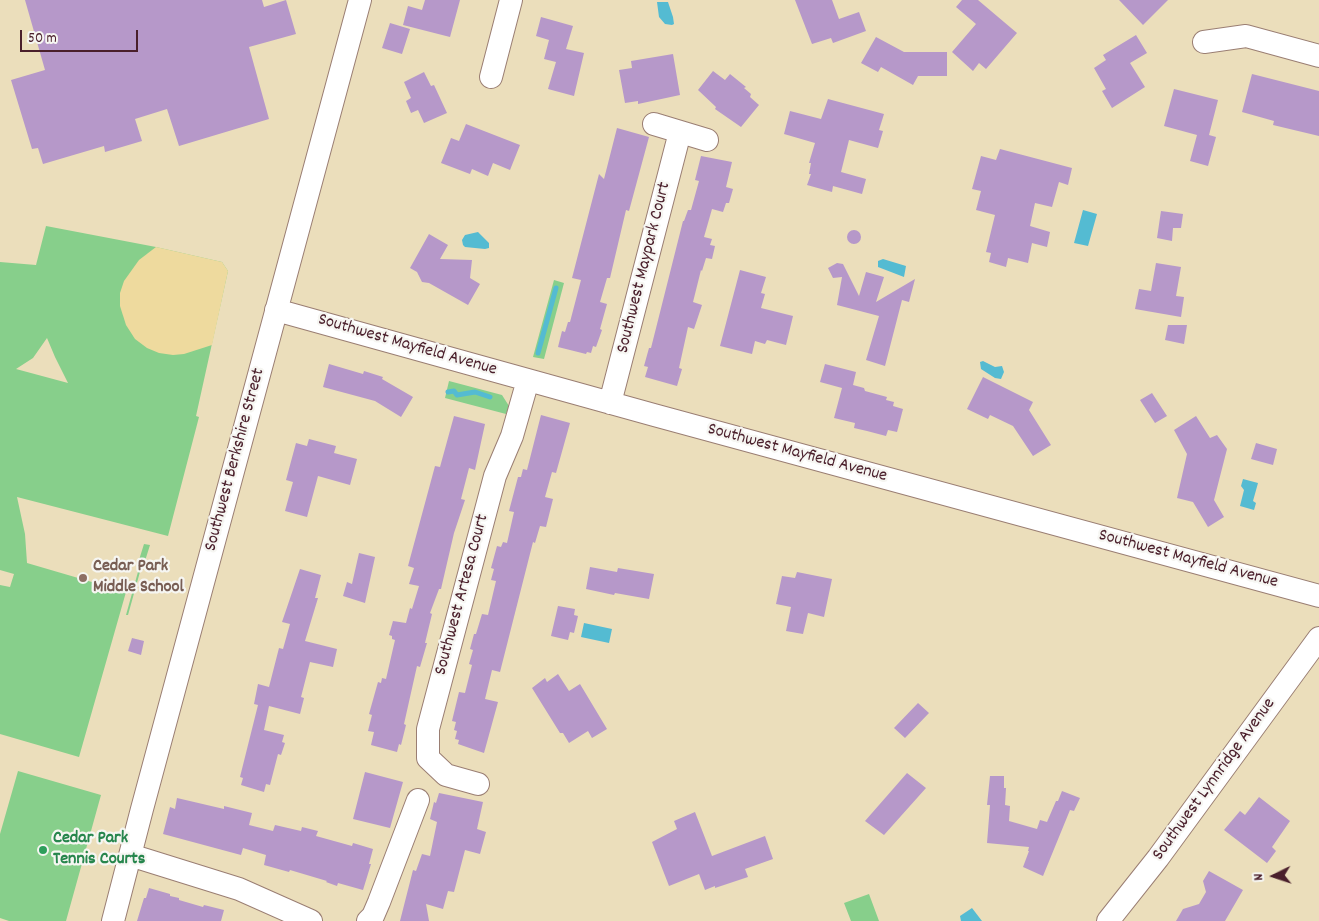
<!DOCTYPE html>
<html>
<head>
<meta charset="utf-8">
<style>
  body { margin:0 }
  #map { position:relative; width:1319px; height:921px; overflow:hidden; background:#ebdebb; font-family:Dekko,sans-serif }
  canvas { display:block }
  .north { position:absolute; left:1249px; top:851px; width:50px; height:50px; -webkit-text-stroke:4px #f6f6f2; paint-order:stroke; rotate:266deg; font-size:14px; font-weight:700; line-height:20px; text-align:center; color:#4a1f2b }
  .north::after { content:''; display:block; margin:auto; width:18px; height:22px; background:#4a1f2b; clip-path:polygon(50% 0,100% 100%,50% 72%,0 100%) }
  .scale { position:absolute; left:20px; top:30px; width:118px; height:22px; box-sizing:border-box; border:2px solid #4a1f2b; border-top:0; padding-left:6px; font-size:15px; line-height:18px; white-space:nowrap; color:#4a1f2b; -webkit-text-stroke:4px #f6f6f2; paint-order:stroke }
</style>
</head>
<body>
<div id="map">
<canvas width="1319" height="921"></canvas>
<div class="north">N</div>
<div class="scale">50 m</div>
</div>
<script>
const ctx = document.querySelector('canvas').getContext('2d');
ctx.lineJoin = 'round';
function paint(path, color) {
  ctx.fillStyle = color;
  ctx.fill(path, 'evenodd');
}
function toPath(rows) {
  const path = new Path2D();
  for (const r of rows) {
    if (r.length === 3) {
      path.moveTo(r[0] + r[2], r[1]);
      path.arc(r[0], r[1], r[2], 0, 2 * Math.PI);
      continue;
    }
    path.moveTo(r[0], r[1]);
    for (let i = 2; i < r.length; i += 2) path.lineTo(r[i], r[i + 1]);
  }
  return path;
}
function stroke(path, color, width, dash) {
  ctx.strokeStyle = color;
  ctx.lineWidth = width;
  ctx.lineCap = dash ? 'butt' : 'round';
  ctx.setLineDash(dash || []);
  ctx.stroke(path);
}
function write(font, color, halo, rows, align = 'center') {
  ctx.font = font + ' Dekko,sans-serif';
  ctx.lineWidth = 4.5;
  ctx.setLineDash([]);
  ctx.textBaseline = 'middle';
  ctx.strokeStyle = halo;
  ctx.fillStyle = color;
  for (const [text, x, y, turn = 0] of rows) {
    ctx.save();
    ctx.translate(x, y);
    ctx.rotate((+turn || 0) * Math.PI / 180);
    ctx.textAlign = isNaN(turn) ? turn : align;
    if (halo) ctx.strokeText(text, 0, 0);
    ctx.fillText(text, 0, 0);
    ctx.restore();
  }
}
paint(toPath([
  [46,226,156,247,222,262,228,271,196,416,199,417,168,536,17,497,25,534,27,563,126,592,79,757,0,734,0,585,10,587,14,574,0,570,0,262,36,265],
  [47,338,55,357,68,383,16,369,33,358],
  [554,280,564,283,544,359,533,357],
  [449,381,502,395,509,406,506,414,445,398],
  [144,544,150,545,145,561,143,561,128,615,126,615,141,561,139,560],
  [18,771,101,795,66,921,9,921,0,918,0,834],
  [869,894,879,921,851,921,844,903]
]), '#87cf8b');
paint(toPath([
  [156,247,222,262,228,271,212,345,184,354,173,355,159,353,147,348,135,339,126,325,120,306,120,293,124,281,139,260]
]), '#eeda9e');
paint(toPath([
  [657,2,668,2,673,17,674,24,672,25,665,24,659,17],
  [1083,210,1097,214,1088,246,1074,243],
  [478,232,489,243,489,248,485,249,465,247,463,245,462,240,465,235],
  [883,259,906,266,904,277,878,267,878,261],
  [983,361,995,367,1002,366,1004,372,1001,379,995,378,981,369,980,362],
  [1243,479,1258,483,1253,501,1256,503,1254,510,1240,506,1244,490,1241,486],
  [584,623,612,629,609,643,581,637],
  [972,908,982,921,961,921,960,916]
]), '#54bbd2');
stroke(toPath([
  [538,353,556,288],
  [448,392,454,391,457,395,475,392,490,397]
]), '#54bbd2', 5);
paint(toPath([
  [25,0,262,0,264,7,286,0,296,34,249,47,269,119,179,146,167,109,135,119,142,141,105,152,104,146,43,164,38,148,32,149,11,80,45,70],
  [425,0,460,0,450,37,403,25,408,6,422,10],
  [795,0,832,0,839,19,859,12,866,31,833,43,831,38,812,44],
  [962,0,978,0,1017,33,986,69,979,63,973,71,952,52,976,24,956,7],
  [1119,0,1168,0,1143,25],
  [541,17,573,26,566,49,584,53,574,96,548,89,556,62,544,59,549,40,536,36],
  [390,23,410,29,402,54,382,48],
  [1136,35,1147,53,1130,63,1145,87,1112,108,1102,91,1106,89,1094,68,1106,60,1103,55],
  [876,37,904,52,947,52,947,76,918,76,913,85,881,67,878,72,861,63],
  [673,54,680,95,638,104,638,101,625,103,619,70,632,68,631,61],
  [713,71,725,80,730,74,746,87,744,88,751,94,750,97,759,105,741,127,715,109,716,107,698,90],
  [424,72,431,86,434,85,447,113,424,123,418,110,411,113,406,101,411,98,404,82],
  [1252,74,1319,91,1319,136,1273,125,1274,121,1242,112],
  [1174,89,1218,100,1209,135,1216,137,1208,166,1190,161,1197,135,1164,126],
  [828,99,884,114,879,130,883,131,878,148,849,140,841,172,866,179,862,194,833,186,832,192,807,185,811,174,809,174,811,163,809,163,815,143,784,134,790,111,821,119],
  [466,124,520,145,510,170,493,163,488,176,472,169,470,174,441,163,451,138,459,141],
  [617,128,649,137,629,211,626,210,610,278,607,278,600,302,607,304,600,329,602,330,596,347,593,346,591,353,587,352,586,354,558,347,562,331,565,332,568,322,570,322,581,280,572,278,599,174,604,179],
  [1000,149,1072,168,1068,185,1059,182,1052,207,1035,203,1030,226,1050,232,1047,247,1032,243,1028,263,1008,258,1006,267,989,262,991,253,986,252,995,215,976,210,981,191,972,189,981,156,996,160],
  [701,156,732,162,726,187,733,189,729,203,726,203,723,212,712,209,704,237,712,239,710,245,715,246,712,259,706,258,702,271,701,270,693,302,702,305,694,329,688,327,679,368,682,369,677,386,645,377,648,367,644,366,649,348,651,348,683,221,684,221,688,210,691,210,699,181,695,180],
  [1161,211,1183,214,1181,228,1173,228,1172,241,1157,238],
  [854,237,7],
  [429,234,448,245,440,259,472,260,470,278,480,284,468,305,429,283,422,282,417,272,410,268],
  [837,263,843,264,859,296,866,272,884,277,876,302,915,279,909,302,902,300,885,366,866,360,879,316,837,305,842,277,833,278,828,268],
  [1156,263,1181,267,1176,296,1184,297,1181,317,1135,309,1139,289,1151,291],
  [740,270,766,277,761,293,765,294,761,308,793,316,786,345,767,340,765,344,755,341,752,354,720,346],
  [1168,325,1187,325,1184,344,1165,340],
  [329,364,363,374,364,371,383,377,382,379,413,397,401,417,375,401,323,387],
  [825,364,856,372,853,385,864,388,865,391,887,397,886,400,894,402,893,406,903,409,897,432,888,430,886,436,867,431,854,428,855,423,834,418,842,388,820,382],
  [983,377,1033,402,1029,410,1051,445,1033,456,1013,426,990,415,988,419,967,409],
  [1152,393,1167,416,1155,423,1140,400],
  [541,415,570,423,556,473,552,472,545,497,553,499,546,527,540,526,535,543,533,542,500,672,492,670,485,699,498,702,484,753,458,744,459,740,455,739,457,731,454,730,456,722,452,721,459,692,465,693,472,665,469,664,473,650,470,649,474,634,476,634,482,614,488,615,496,581,491,580,494,569,491,568,497,546,501,547,503,542,507,543,514,512,509,511,518,477,521,477,523,469,527,470],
  [454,416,485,424,475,470,469,468,461,499,465,500,454,533,441,589,439,589,430,613,432,614,425,643,427,643,420,667,417,666,404,724,406,725,401,745,399,744,397,752,371,745,374,732,368,731,372,715,369,714,378,682,381,683,382,678,386,679,395,640,392,639,392,636,389,635,393,621,406,623,410,608,412,609,419,586,409,584,414,568,408,566,435,466,440,467],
  [1196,416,1210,438,1217,435,1227,449,1214,500,1224,517,1208,527,1193,502,1177,498,1187,454,1174,430],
  [309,439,336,446,334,453,357,459,350,485,318,476,307,517,285,511,293,482,286,480,296,443,307,446],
  [1256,443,1277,449,1273,465,1251,459],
  [359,553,375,557,365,603,343,596,347,582,352,584],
  [590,567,617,572,618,568,654,574,649,599,615,593,614,595,586,589],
  [300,569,321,575,315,598,318,598,305,641,337,649,333,667,310,662,301,697,304,698,300,714,269,706,264,730,284,735,282,742,285,743,281,755,278,754,270,785,266,784,264,792,241,785,243,778,240,777,258,705,254,704,258,684,269,687,279,648,283,649,290,624,282,622],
  [797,572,832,579,824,617,808,613,803,634,786,631,791,607,776,604,782,576,795,578],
  [558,606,575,609,574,615,578,616,574,633,570,632,568,640,551,636],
  [132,638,144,641,141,655,128,651],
  [558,674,569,691,580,684,607,729,592,738,588,731,569,743,563,733,560,733,532,688,545,678,547,682],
  [918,703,929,713,905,738,894,728],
  [365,772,403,782,390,828,353,819],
  [907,773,926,788,884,835,865,821],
  [990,776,1004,776,1004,788,1006,788,1005,805,1010,806,1009,821,1037,829,1040,820,1047,822,1056,801,1058,801,1062,791,1080,798,1074,811,1070,810,1043,876,1023,867,1029,851,1028,851,1029,847,987,843,990,805,987,805],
  [439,793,483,802,477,829,486,832,480,854,465,850,454,892,448,891,443,909,426,904,429,921,400,921,413,870,416,871,422,854,430,856,437,822,430,819,434,802,436,803],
  [1259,797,1290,821,1272,847,1276,851,1267,863,1224,830,1240,811,1245,815],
  [177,798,224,809,224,806,252,813,249,825,273,831,275,825,301,831,302,827,318,831,316,836,352,846,353,843,373,849,369,864,371,864,363,890,338,883,337,886,326,882,327,881,290,870,289,872,264,865,266,855,243,848,241,855,163,834,170,807,175,809],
  [695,812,712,856,765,836,773,859,745,869,748,877,715,888,715,886,705,890,699,874,669,886,652,842,677,829,674,821],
  [1209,871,1243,890,1225,921,1176,921,1183,909,1199,904,1206,892,1203,881],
  [149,888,170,894,170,896,179,898,179,900,203,907,204,905,224,910,221,921,137,921,144,898,146,898]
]), '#b698c9');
const minor = toPath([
  [1204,42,1246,36,1319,56],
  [491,77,511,0],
  [654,124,707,140],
  [276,310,654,415,1319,596],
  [610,403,680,132],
  [478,784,446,775,428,758,428,729,495,476,512,436,528,380],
  [130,855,239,889,311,921],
  [113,921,142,809,360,0],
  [368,921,373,916,379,902,418,800],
  [1108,921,1158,858,1319,638]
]);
stroke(minor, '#9a7e73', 24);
stroke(minor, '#fff', 22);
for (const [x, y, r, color] of [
  [83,578,5,"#8d6e63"],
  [43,850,5,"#2e9e5b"]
]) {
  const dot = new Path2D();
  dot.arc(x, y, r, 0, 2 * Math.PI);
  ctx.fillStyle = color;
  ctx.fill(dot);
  stroke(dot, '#f6f6f2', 2);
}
write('18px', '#4a1f2b', '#f6f6f2', [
  ["Southwest Maypark Court",645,268,-76],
  ["Southwest Mayfield Avenue",407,346,16],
  ["Southwest Mayfield Avenue",797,454,15],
  ["Southwest Berkshire Street",236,460,-75],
  ["Southwest Mayfield Avenue",1188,560,15],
  ["Southwest Artesa Court",463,595,-75],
  ["Southwest Lynnridge Avenue",1215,780,-54]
]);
write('bold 18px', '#785e54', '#f6f6f2', [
  ["Cedar Park",93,568],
  ["Middle School",93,589]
], 'left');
write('bold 18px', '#27864d', '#f6f6f2', [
  ["Cedar Park",53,840],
  ["Tennis Courts",53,861]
], 'left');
</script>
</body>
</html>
